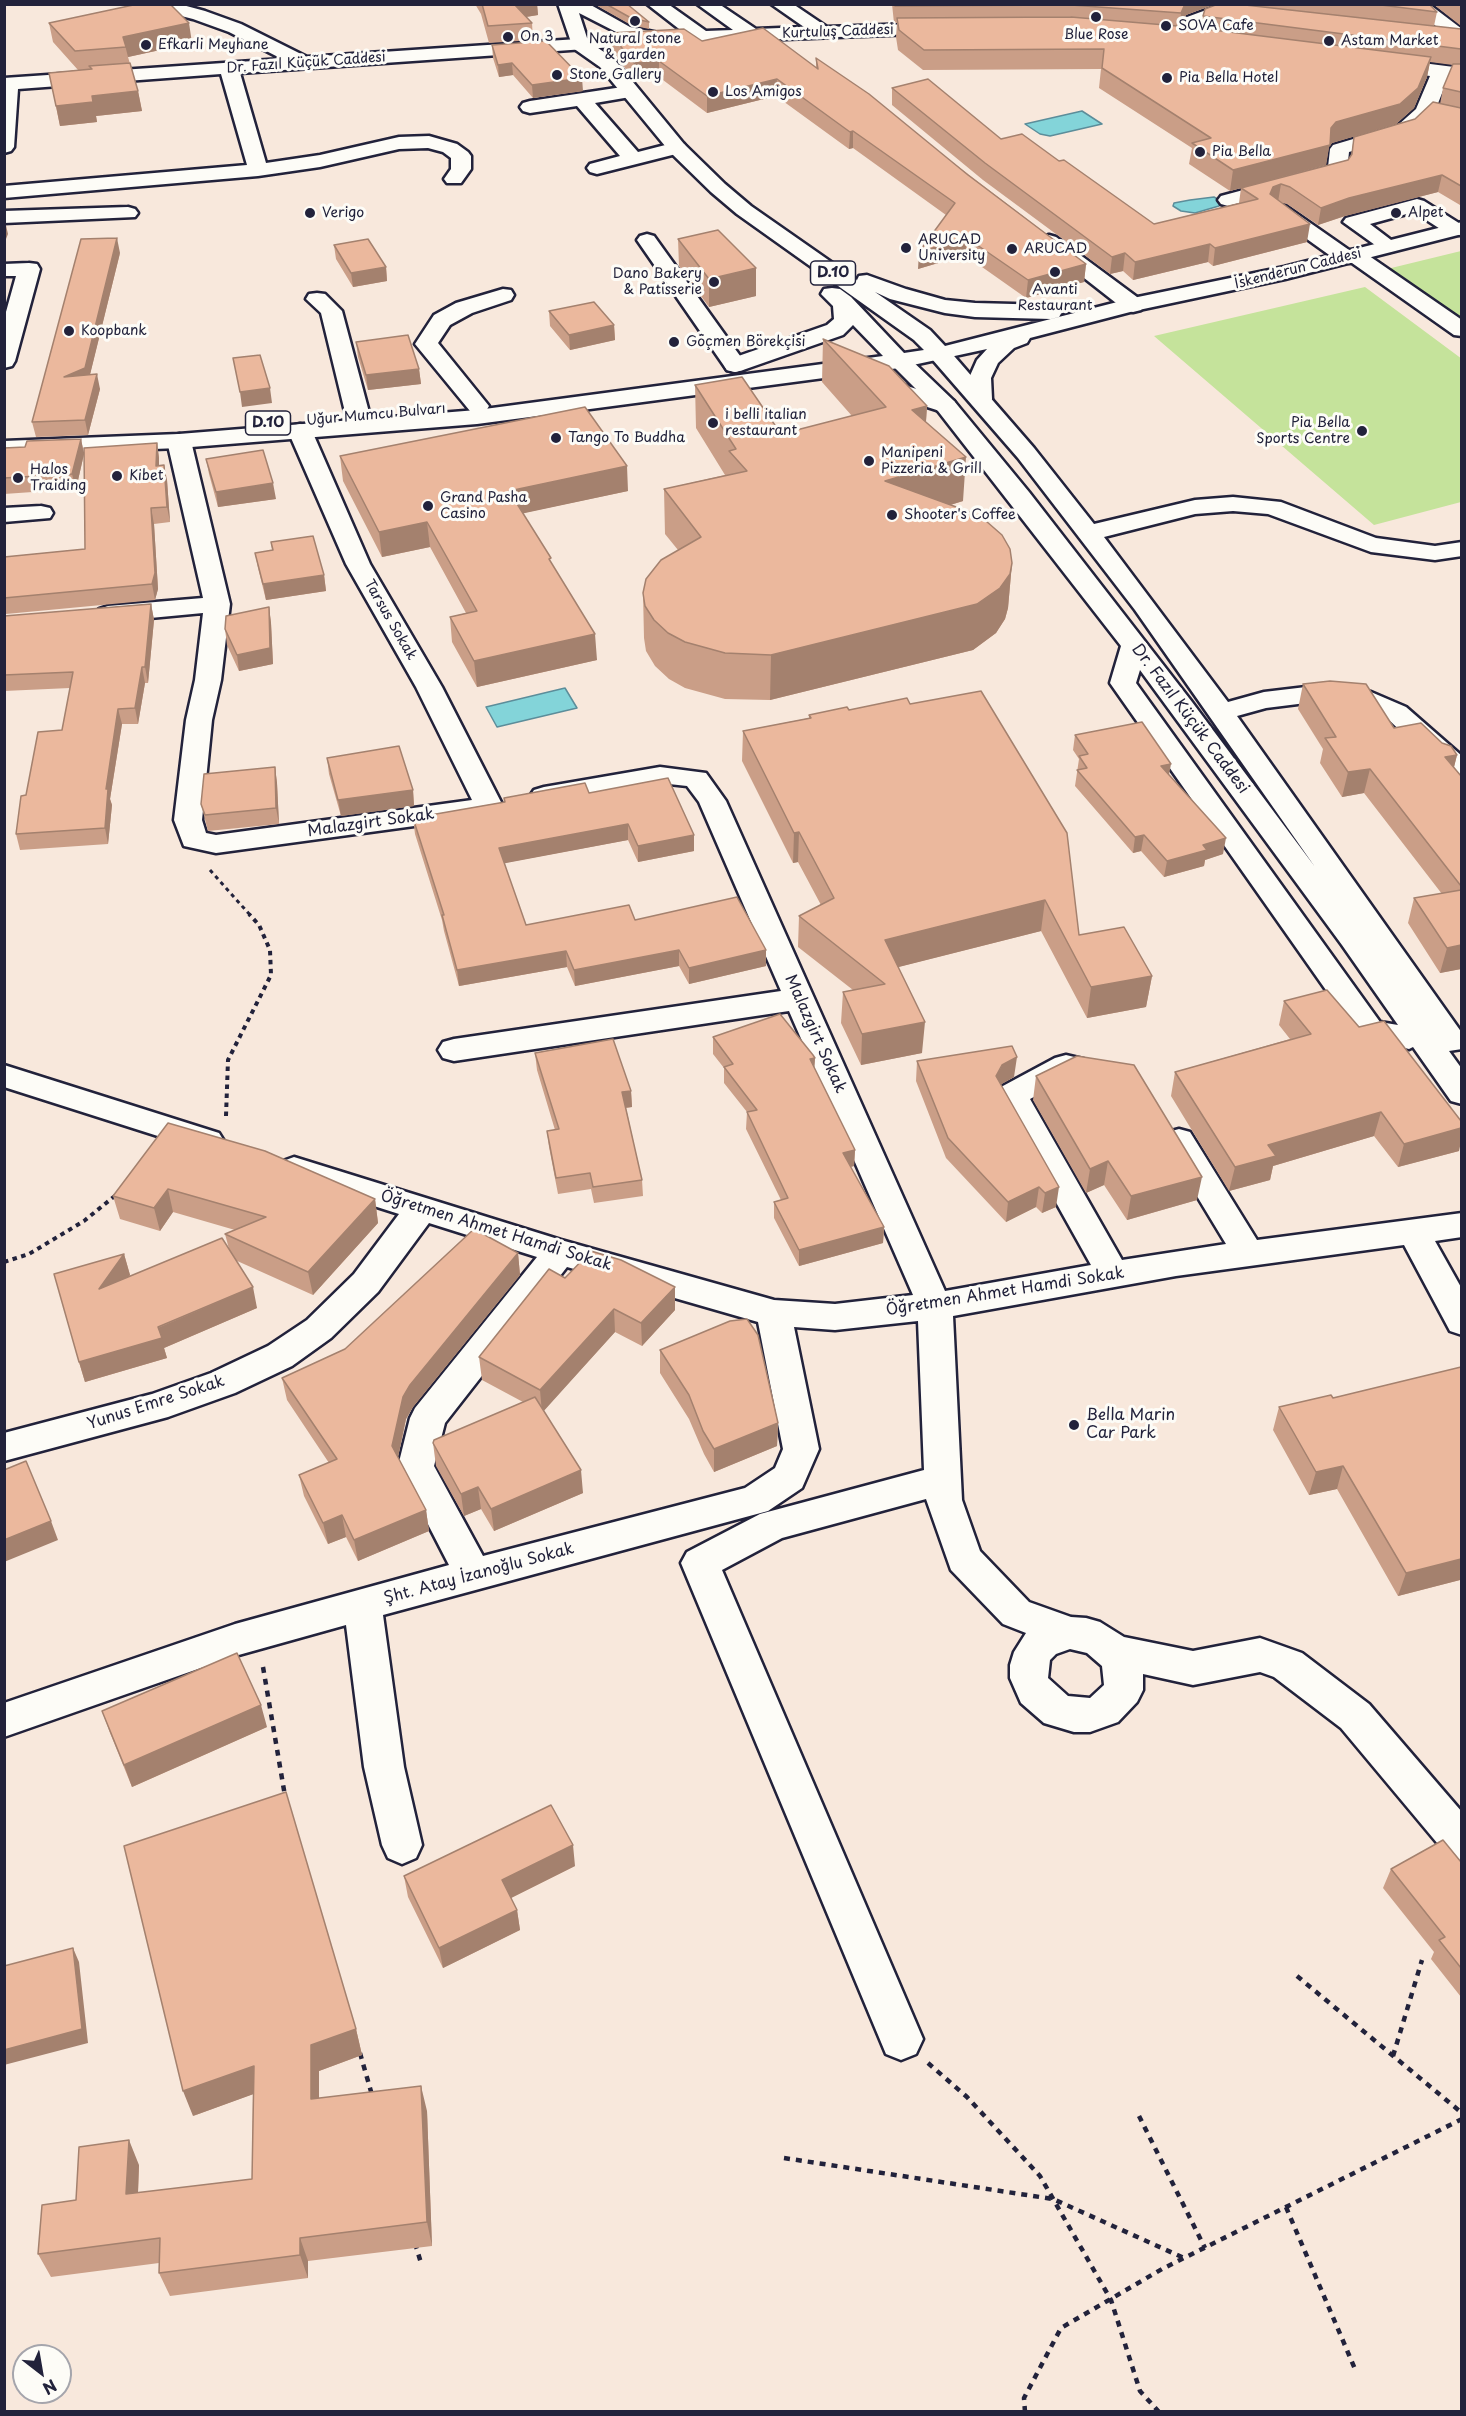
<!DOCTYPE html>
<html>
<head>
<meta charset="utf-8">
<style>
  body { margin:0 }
  #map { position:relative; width:1466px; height:2416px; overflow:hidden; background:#f8e8dc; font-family:"Playpen Sans",sans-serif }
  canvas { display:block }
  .frame { position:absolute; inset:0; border:6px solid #22223b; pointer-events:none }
  .north { position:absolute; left:12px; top:2344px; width:60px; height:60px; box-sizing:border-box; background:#fdfcf7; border:2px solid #a5a5ac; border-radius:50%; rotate:149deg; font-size:16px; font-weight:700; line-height:24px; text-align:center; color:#22223b }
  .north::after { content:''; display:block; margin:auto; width:21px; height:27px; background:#22223b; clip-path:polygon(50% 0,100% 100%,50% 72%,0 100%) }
</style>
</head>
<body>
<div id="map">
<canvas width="1466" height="2416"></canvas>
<div class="frame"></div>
<div class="north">N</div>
</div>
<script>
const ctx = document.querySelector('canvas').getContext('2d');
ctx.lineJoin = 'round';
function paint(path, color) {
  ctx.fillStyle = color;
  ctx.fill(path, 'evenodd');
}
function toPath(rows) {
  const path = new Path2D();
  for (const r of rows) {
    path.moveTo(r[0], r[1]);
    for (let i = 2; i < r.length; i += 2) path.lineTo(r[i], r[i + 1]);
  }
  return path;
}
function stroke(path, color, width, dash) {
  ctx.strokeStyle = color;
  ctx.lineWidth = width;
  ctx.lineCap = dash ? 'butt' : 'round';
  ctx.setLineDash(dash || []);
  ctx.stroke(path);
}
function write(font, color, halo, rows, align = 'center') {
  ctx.font = font + ' "Playpen Sans",sans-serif';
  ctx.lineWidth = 6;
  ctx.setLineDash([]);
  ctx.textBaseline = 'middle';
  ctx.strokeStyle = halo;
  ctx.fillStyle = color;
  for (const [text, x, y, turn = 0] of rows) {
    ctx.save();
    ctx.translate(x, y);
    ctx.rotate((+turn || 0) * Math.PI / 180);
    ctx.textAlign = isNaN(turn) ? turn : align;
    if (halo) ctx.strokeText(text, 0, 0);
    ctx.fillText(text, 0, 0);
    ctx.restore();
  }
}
paint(toPath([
  [1461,251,1461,325,1383,270],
  [1365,287,1462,359,1461,502,1374,525,1154,336]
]), '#c5e39b');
const water = toPath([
  [1082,111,1102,124,1050,136,1040,134,1025,124,1082,111],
  [1214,197,1221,201,1219,206,1195,213,1181,211,1173,206,1174,203,1190,200,1214,197],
  [565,688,577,708,497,727,486,707,565,688]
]);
paint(water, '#83d4d9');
stroke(water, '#5c8d9a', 1.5);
const minor = toPath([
  [147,4,179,4,205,11,241,24,307,57,683,32,647,4,668,4,706,31,733,30,697,4,719,4,756,29,804,27,771,4,793,4,827,27,940,23,946,24,949,28,946,32,940,33,657,44,240,73,266,163,320,155,399,137,429,136,457,144,468,152,471,156,471,169,461,183,447,183,444,179,451,169,451,158,443,152,428,148,399,149,320,167,258,176,4,198,4,186,247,165,221,74,18,89,14,147,11,151,4,153,4,78,282,59,229,32,193,19,150,8,147,4],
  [1408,4,1429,4,1462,29,1462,43,1456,42,1408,4],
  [1217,6,1246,9,1252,10,1255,14,1252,18,1246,19,1219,17,1209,20,1201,24,1193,42,1181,42,1178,38,1187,17,1217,6],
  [1383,58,1462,68,1462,80,1448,78,1435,111,1411,134,1349,152,1347,171,1344,175,1228,206,1221,204,1218,200,1221,196,1328,167,1330,149,1333,145,1397,126,1416,109,1430,76,1376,68,1374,64,1376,60,1383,58],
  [629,86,636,88,639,92,636,96,595,103,638,152,677,142,684,144,687,148,684,152,597,174,590,172,587,168,590,164,620,156,577,106,530,113,523,111,520,107,523,103,530,101,629,86],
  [1417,199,1424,201,1462,225,1462,235,1448,234,1414,212,1370,224,1399,246,1396,250,1389,252,1382,250,1343,222,1346,218,1417,199],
  [1279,204,1286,206,1349,250,1362,251,1462,320,1462,336,1454,335,1352,263,1339,262,1272,214,1269,210,1272,206,1279,204],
  [128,207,135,209,138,213,135,217,4,223,4,211,128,207],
  [647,234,654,236,743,360,746,365,743,370,735,372,727,370,637,240,640,236,647,234],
  [1049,235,1056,237,1141,300,1144,305,1141,310,1133,312,1125,310,1042,245,1039,241,1042,237,1049,235],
  [29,263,37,264,40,269,15,361,12,366,4,368,4,319,16,276,4,276,4,264,29,263],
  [503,289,511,290,514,295,511,300,472,313,450,325,438,343,489,406,486,411,478,413,470,411,415,344,434,315,456,303,503,289],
  [317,293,325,294,342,311,370,416,366,421,358,423,350,421,346,416,321,313,306,299,309,294,317,293],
  [940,347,948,349,1034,448,1094,524,1195,500,1233,497,1281,502,1376,538,1435,546,1462,542,1462,556,1435,560,1371,552,1268,514,1233,511,1195,514,1104,537,1228,702,1264,692,1306,687,1342,687,1371,692,1406,707,1462,756,1462,775,1437,766,1388,719,1364,707,1342,703,1306,703,1266,708,1237,716,1462,1033,1462,1049,1449,1051,1462,1069,1462,1104,1451,1101,1413,1047,1409,1049,1359,1037,1110,683,1121,646,938,411,888,361,891,356,899,354,907,356,954,401,1029,492,1192,702,1315,867,1135,610,1018,458,932,359,929,354,932,349,940,347],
  [1140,670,1342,945,1398,1025,1380,1022,1136,683,1140,670],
  [300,424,308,426,312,431,370,564,442,687,503,806,499,812,484,813,473,818,216,853,184,846,174,820,186,720,195,680,203,613,108,622,99,619,95,614,99,609,108,606,203,598,167,441,171,436,179,434,187,436,191,441,230,604,221,680,212,720,202,820,206,833,216,835,472,800,416,687,346,564,288,431,292,426,300,424],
  [41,506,50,508,53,513,50,518,4,522,4,508,41,506],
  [660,767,706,773,726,801,945,1291,1091,1265,996,1095,1001,1087,1055,1058,1066,1055,1087,1060,1092,1068,1087,1076,1076,1079,1070,1078,1030,1099,1122,1260,1226,1244,1163,1140,1168,1132,1179,1129,1190,1132,1257,1240,1462,1213,1462,1237,1435,1241,1462,1289,1462,1335,1450,1331,1404,1245,1176,1276,953,1316,962,1500,980,1551,1029,1602,1071,1617,1086,1618,1100,1622,1124,1637,1193,1651,1260,1638,1302,1653,1369,1704,1462,1812,1462,1861,1448,1856,1341,1728,1274,1677,1260,1672,1193,1685,1143,1674,1143,1690,1137,1702,1118,1722,1090,1732,1074,1732,1044,1723,1021,1703,1010,1678,1010,1665,1014,1652,1026,1633,1003,1624,951,1570,926,1499,782,1538,722,1570,923,2039,916,2054,901,2060,886,2054,681,1563,687,1552,760,1514,924,1470,918,1321,835,1330,794,1327,819,1449,802,1488,768,1511,383,1615,404,1767,422,1845,416,1858,402,1864,388,1858,382,1845,364,1767,346,1625,235,1656,4,1737,4,1703,235,1624,449,1565,398,1466,410,1418,415,1408,537,1257,429,1223,378,1292,331,1338,292,1366,235,1393,168,1417,4,1461,4,1433,152,1394,211,1373,268,1346,307,1320,354,1274,399,1214,283,1177,278,1169,283,1161,294,1157,561,1240,774,1300,835,1304,913,1295,789,1011,454,1061,443,1058,438,1050,443,1042,454,1039,781,991,699,802,687,786,660,783,544,805,534,802,530,796,534,790,544,787,660,767],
  [567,1267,758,1322,783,1449,775,1468,745,1488,483,1556,434,1466,445,1423,567,1267],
  [1070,1649,1087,1653,1102,1666,1104,1685,1090,1698,1068,1696,1048,1678,1050,1660,1056,1654,1070,1649],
  [4,1065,219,1133,224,1141,219,1149,208,1152,4,1087,4,1065]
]);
const major = toPath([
  [558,4,589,4,630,27,663,34,666,38,663,42,657,44,624,36,579,13,588,41,614,59,684,144,725,184,751,206,857,280,859,276,867,275,906,289,945,300,975,303,1051,305,1059,307,1062,312,1059,317,1051,319,975,317,945,313,890,299,875,292,930,330,945,346,1133,298,1284,267,1462,222,1462,234,1285,279,1134,311,1030,338,1027,343,1014,348,998,363,991,378,992,399,989,404,981,406,973,404,970,399,969,378,977,360,987,349,899,368,477,424,179,448,4,455,4,441,179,434,477,410,883,356,853,325,843,335,743,370,735,372,727,370,724,365,727,360,827,325,834,319,833,306,821,294,824,289,832,288,840,289,851,297,904,353,924,350,914,340,737,214,711,192,670,152,600,67,573,48,558,4],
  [876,376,954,401,957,406,954,411,946,413,868,388,865,383,868,378,876,376]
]);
stroke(minor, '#22223b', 5);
stroke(major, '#22223b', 5);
stroke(toPath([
  [210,870,250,915]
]), '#22223b', 3, [4, 4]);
stroke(toPath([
  [226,1116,228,1060,271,975,270,950,259,925,249,914],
  [4,1262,29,1254,84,1221,116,1195]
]), '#22223b', 4, [4.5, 4.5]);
stroke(toPath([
  [263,1667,285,1796],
  [1297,1976,1462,2113],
  [360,2053,372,2095],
  [1393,2056,1422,1960],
  [928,2063,967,2097,1040,2176,1111,2300,1140,2391,1159,2412],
  [1139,2116,1205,2248],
  [784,2158,1053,2199,1184,2258],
  [1286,2207,1355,2369],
  [415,2243,421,2263],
  [1025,2412,1024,2398,1061,2328,1162,2269,1462,2119]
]), '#22223b', 4.5, [6, 6]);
paint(minor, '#fdfcf7');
paint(major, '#fdfcf7');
paint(toPath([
  [475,4,537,4,538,15,526,17,532,23,533,40,489,43,481,14],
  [594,4,627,4,649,22,649,29,631,25],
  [892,4,1215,4,1186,15,1181,26,1201,28,1203,16,1218,4,1429,4,1437,12,1434,26,1461,29,1461,205,1460,205,1438,192,1345,216,1318,225,1287,204,1282,203,1307,242,1213,266,1208,262,1133,280,1123,271,1110,274,983,180,892,105,892,88,1001,139,1059,161,1154,224,1239,203,1241,188,1348,160,1351,156,1354,137,1415,119,1440,104,1443,88,1453,65,1430,62,1427,77,1414,108,1396,124,1332,143,1329,147,1326,165,1230,191,1189,164,1192,148,1099,88,1101,69,923,70,898,50,896,37,897,23,894,23],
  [1433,4,1461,4,1461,26],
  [49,23,192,43,128,57,138,91,142,111,96,116,97,122,60,126,49,73,78,70,53,42],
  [610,33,702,41,816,67,816,58,1086,264,1084,282,1026,298,965,255,918,269,946,215,853,148,849,149,776,96,707,113,659,77,634,80,611,49],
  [492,45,583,91,533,98,513,75,499,77,493,58],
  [678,239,756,296,709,307,679,266],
  [334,245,386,267,387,281,353,287,336,259],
  [120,253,90,374,100,389,88,435,36,437,32,422],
  [549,311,614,325,615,340,570,350,550,326],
  [823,339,927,406,926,422,963,501,950,505,1012,563,1008,608,1005,619,996,633,973,650,770,700,725,699,685,688,669,679,655,666,646,651,644,638,643,593,678,550,665,534,664,489,725,475,696,428,695,385,781,434,852,416,822,382],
  [356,342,419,369,421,384,368,390,358,357],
  [81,439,84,454,76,489,4,494,4,448,25,447],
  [157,443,159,458,159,465,167,480,170,522,154,524,158,589,155,600,6,614,4,608,4,557,85,549],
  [340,456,628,491,523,513,551,563,597,660,477,687,452,642,450,617,466,613,430,547,382,557,343,481],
  [206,459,276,499,218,507,209,474],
  [271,542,324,575,326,591,266,600,258,568,255,553,272,550],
  [151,604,154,620,148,683,145,683,138,724,122,724,110,799,112,805,108,844,20,850,16,834,26,795,62,730,70,688,4,691,4,616],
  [269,607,271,623,273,664,239,671,227,645,225,629],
  [1303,684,1394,728,1442,743,1457,755,1454,767,1461,776,1461,969,1440,973,1408,923,1414,898,1442,894,1364,793,1342,797,1320,763,1323,749,1298,709],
  [910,704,1079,935,1152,976,1146,1007,1087,1018,1041,931,898,967,922,1053,861,1065,841,1023,843,992,853,990,798,947,799,916,821,905,798,862,793,863,742,761,743,731,809,718,809,715,849,710],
  [1075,735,1169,775,1223,854,1205,860,1204,866,1164,877,1141,851,1133,853,1075,786,1079,759,1073,750],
  [327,758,413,790,414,806,341,816,329,774],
  [275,767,277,783,279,824,208,831,201,804],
  [589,793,694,851,638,862,628,840,504,863,526,925,635,920,766,950,766,966,689,984,679,966,575,986,567,967,459,986,444,931,442,920,415,834,413,818,504,802,504,798],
  [1284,1001,1459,1151,1398,1167,1374,1136,1273,1166,1270,1180,1229,1191,1171,1096,1175,1072,1290,1039,1279,1025],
  [713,1037,815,1058,814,1068,855,1150,854,1166,850,1167,884,1227,883,1243,799,1266,774,1218,774,1202,781,1200,746,1129,747,1112,724,1083,724,1068,713,1054],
  [535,1053,631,1091,632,1107,626,1108,642,1180,643,1196,594,1203,591,1189,558,1194,549,1147,547,1131,555,1130,537,1070],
  [917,1061,1014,1077,1001,1084,1056,1207,1042,1213,1036,1207,1006,1222,946,1158,916,1081],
  [1036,1076,1197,1200,1127,1220,1104,1185,1086,1193,1033,1100],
  [168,1123,375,1199,378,1223,313,1295,235,1260,257,1308,164,1348,167,1358,85,1382,79,1362,124,1254,130,1275,128,1277,229,1249,225,1234,235,1230,173,1212,160,1231,120,1219,113,1196],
  [518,1253,520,1275,413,1407,406,1419,398,1457,426,1510,429,1531,358,1561,346,1537,328,1544,304,1496,299,1475,329,1463,287,1400,282,1378,345,1349],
  [565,1278,675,1310,642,1346,615,1332,543,1411,583,1493,494,1531,481,1509,464,1516,436,1466,433,1443,523,1402,482,1380,479,1357],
  [660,1350,778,1423,777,1446,714,1472,704,1454,689,1419,660,1373],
  [1461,1367,1461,1583,1460,1580,1398,1596,1337,1489,1309,1495,1273,1430,1279,1407,1333,1398],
  [102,1711,267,1727,132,1787,110,1733],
  [1461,1862,1461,1997,1431,1959,1434,1952,1383,1888,1391,1869],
  [575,1866,511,1898,517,1910,520,1930,443,1968,408,1897,404,1876],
  [356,2029,362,2055,319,2071,319,2098,427,2111,432,2246,308,2261,308,2278,170,2296,159,2273,159,2263,51,2277,38,2254,76,2200,139,2165,138,2193,252,2179,253,2094,193,2116]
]), '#ca9e87');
paint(toPath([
  [512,4,537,4,538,15,513,19],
  [1185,4,1215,4,1186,15,1179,30,1181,13],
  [189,23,192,43,128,57,123,37],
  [1431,57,1427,77,1414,108,1396,124,1332,143,1329,147,1326,165,1230,191,1233,170,1336,122],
  [659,61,659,77,634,80,634,63],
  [512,63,513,75,499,77,498,65],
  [582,78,583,91,533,98,532,85],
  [777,79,776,96,707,113,707,96],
  [138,91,142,111,96,116,97,122,60,126,56,106,92,96],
  [853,131,853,148,849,149,850,132],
  [1442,175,1438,192,1345,216,1318,225,1321,208,1349,198],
  [1281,184,1278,202,1270,194,1273,187],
  [4,217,8,234,4,244],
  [1310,224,1307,242,1213,266,1215,248],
  [117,238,120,253,88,383,64,377],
  [967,238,965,255,918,269,919,252],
  [1210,244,1208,262,1133,280,1135,262],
  [1125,253,1123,271,1110,274,1112,257],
  [1086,264,1084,282,1026,298,1028,280],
  [386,267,387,281,353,287,351,273],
  [756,268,756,296,709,307,709,279],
  [614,325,615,340,570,350,569,335],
  [419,369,421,384,368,390,366,375],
  [97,374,100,389,88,435,85,420],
  [270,388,272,403,242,407,240,392],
  [927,406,924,450,912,410],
  [81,439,84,454,76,489,72,474],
  [157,443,159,458,159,481,156,466],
  [966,457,963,501,883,526,885,481],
  [164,465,167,480,170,522,167,507],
  [627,466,628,491,511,516,509,491],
  [273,483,276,499,218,507,216,492],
  [151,508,154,524,158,589,155,600,152,584],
  [427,522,430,547,382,557,379,532],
  [1012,563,1008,608,1005,619,996,633,973,650,770,700,771,655],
  [324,575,326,591,266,600,263,584],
  [151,604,154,620,148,683,145,667],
  [269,607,271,623,273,664,239,671,237,655],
  [595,634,597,660,477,687,474,661],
  [142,667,145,683,138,724,135,708],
  [118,709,122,724,110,799,112,805,108,844,105,828,106,789],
  [1457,755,1451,779,1445,757],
  [1171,764,1168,780,1161,766],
  [275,767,277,783,279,824,276,808],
  [1370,769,1364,793,1342,797,1348,772],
  [413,790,414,806,341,816,338,800],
  [628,824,628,840,501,864,499,848],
  [799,832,798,862,793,863,794,833],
  [694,835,694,851,638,862,638,846],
  [1144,835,1141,851,1133,853,1135,837],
  [1226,838,1223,854,1205,860,1204,866,1164,877,1167,861,1203,845],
  [1045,900,1041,931,883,971,885,940],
  [1461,945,1461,969,1440,973,1447,948],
  [679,950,679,966,575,986,574,970],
  [766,950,766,966,689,984,689,968],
  [566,951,567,967,459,986,457,970],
  [1152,976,1146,1007,1087,1018,1091,987],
  [925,1022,922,1053,861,1065,862,1034],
  [1017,1057,1014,1077,1000,1085,996,1076,1002,1065],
  [815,1058,814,1074,810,1059],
  [631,1091,632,1107,623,1108,622,1092],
  [1381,1112,1374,1136,1273,1166,1270,1180,1229,1191,1235,1167,1268,1145],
  [1461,1128,1461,1142,1459,1151,1398,1167,1404,1144],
  [855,1150,854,1166,842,1169,843,1153],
  [1108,1161,1104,1185,1086,1193,1090,1169],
  [1202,1177,1197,1200,1127,1220,1131,1196],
  [1039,1187,1036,1207,1006,1222,1008,1202],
  [1059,1187,1056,1207,1042,1213,1045,1193],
  [168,1189,173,1212,160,1231,154,1208],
  [375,1199,378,1223,313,1295,308,1272],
  [884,1227,883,1243,799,1266,799,1250],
  [518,1253,520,1275,413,1407,406,1419,396,1467,392,1446,403,1397,410,1385],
  [124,1254,130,1275,105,1310,99,1289],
  [253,1287,257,1308,164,1348,167,1358,85,1382,79,1362],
  [675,1287,675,1310,642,1346,641,1323],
  [614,1309,615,1332,542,1413,540,1390],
  [778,1423,777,1446,714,1472,714,1449],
  [1343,1466,1337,1489,1309,1495,1316,1472],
  [581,1470,583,1493,494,1531,491,1509],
  [478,1487,481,1509,464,1516,461,1494],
  [426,1510,429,1531,358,1561,354,1540],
  [342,1515,346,1537,328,1544,323,1523],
  [51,1521,58,1540,4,1562,4,1540],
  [1461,1559,1461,1575,1460,1580,1398,1596,1406,1573],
  [261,1705,267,1727,132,1787,124,1765],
  [573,1845,575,1866,505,1901,502,1880],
  [517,1910,520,1930,443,1968,439,1948],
  [73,1948,79,1962,88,2043,4,2065,4,2050],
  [356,2029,362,2055,319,2071,319,2124,311,2099,311,2045],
  [254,2066,262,2091,193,2116,183,2091],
  [421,2086,427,2111,432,2246,427,2222],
  [129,2140,139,2165,137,2218,126,2194],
  [300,2238,308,2261,308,2278,300,2255]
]), '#a4816e');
const building = toPath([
  [138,4,170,4,189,23,123,37,126,47,75,51,49,23,138,4],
  [482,4,514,4,532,23,488,26,482,4],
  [606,4,627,4,649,22,631,18,606,4],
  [895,4,1185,4,1181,13,1071,5,895,6,895,4],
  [1218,4,1236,4,1461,29,1461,49,1203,16,1205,9,1218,4],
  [1373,4,1429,4,1437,12,1373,4],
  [1071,17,1189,27,1431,57,1418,88,1400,104,1336,122,1331,128,1330,145,1233,170,1192,143,1211,138,1102,68,1104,49,924,50,899,30,897,18,1071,17],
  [763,28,818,69,816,58,869,94,968,175,1086,264,1028,280,967,238,919,252,955,203,853,131,850,132,777,79,707,96,659,61,634,63,610,33,684,29,702,41,763,28],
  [546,41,582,78,532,85,512,63,498,65,492,45,546,41],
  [130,63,138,91,92,96,93,102,56,106,49,73,92,69,89,66,130,63],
  [1453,64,1461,64,1461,92,1443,88,1453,64],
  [928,79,1001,139,1022,134,1059,161,1064,160,1154,224,1258,199,1241,188,1348,160,1352,154,1354,137,1415,119,1433,102,1461,108,1461,186,1442,175,1349,198,1321,208,1290,187,1281,184,1273,187,1270,194,1310,224,1215,248,1210,244,1135,262,1125,253,1112,257,985,163,892,88,928,79],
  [718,230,756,268,709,279,678,239,718,230],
  [117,238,85,368,64,377,97,374,85,420,32,422,81,239,117,238],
  [368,239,386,267,351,273,334,245,368,239],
  [594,302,614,325,569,335,549,311,594,302],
  [408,335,419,369,366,375,356,342,408,335],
  [823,339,889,366,927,406,912,410,966,457,885,481,970,512,986,521,1002,535,1010,549,1012,563,1010,574,1000,588,977,604,771,655,725,653,685,642,668,633,654,620,645,606,643,593,646,579,661,560,701,537,664,489,747,471,729,451,736,449,695,385,742,377,781,434,886,407,823,339],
  [260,355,270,388,240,392,233,358,260,355],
  [585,407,627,466,509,491,551,558,549,559,595,634,474,661,450,617,477,611,427,522,379,532,340,456,585,407],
  [81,439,72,474,4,478,4,448,25,447,27,441,81,439],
  [157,443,156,466,164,465,167,507,151,508,155,573,152,584,4,598,4,557,85,549,84,448,157,443],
  [263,450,273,483,216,492,206,459,263,450],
  [313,536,324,575,263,584,255,553,273,550,271,542,313,536],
  [151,604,145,667,142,667,135,708,118,709,106,789,108,789,105,828,16,834,21,796,26,795,38,732,62,730,73,672,4,675,4,616,151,604],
  [269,607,270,648,237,655,225,629,226,616,269,607],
  [1330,681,1366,684,1394,728,1421,723,1442,743,1451,746,1457,755,1445,757,1461,776,1461,886,1370,769,1348,772,1325,738,1336,737,1303,684,1330,681],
  [981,691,1067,833,1079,935,1124,927,1152,976,1091,987,1045,900,885,940,925,1022,862,1034,843,992,885,984,799,916,834,898,799,832,794,833,743,731,811,718,809,715,847,707,849,710,907,698,910,704,981,691],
  [1142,722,1171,764,1161,766,1226,838,1203,845,1207,850,1167,861,1144,835,1135,837,1077,770,1087,768,1079,756,1088,754,1075,735,1142,722],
  [399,746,413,790,338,800,327,758,399,746],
  [275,767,276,808,205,815,201,804,204,774,275,767],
  [668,778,694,835,638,846,628,824,499,848,526,925,629,905,635,920,737,897,766,950,689,968,679,950,574,970,566,951,457,970,442,915,444,915,413,818,505,802,504,798,585,783,589,793,668,778],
  [1461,890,1461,945,1447,948,1414,898,1461,890],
  [1327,990,1359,1027,1384,1021,1461,1121,1461,1128,1404,1144,1381,1112,1268,1145,1276,1156,1235,1167,1175,1072,1311,1034,1284,1001,1327,990],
  [780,1014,813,1055,815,1058,810,1059,855,1150,843,1153,884,1227,799,1250,774,1202,788,1198,747,1112,757,1110,724,1067,733,1064,713,1037,780,1014],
  [613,1039,631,1091,622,1092,642,1180,593,1187,590,1173,556,1178,547,1131,559,1129,535,1053,613,1039],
  [1012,1046,1017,1057,1002,1065,996,1076,1059,1187,1045,1193,1039,1187,1008,1202,948,1138,917,1061,1012,1046],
  [1077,1056,1134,1065,1202,1177,1131,1196,1108,1161,1090,1169,1036,1076,1077,1056],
  [168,1123,265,1151,375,1199,308,1272,225,1234,266,1217,168,1189,154,1208,113,1196,168,1123],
  [474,1229,518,1253,410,1385,403,1397,392,1446,426,1510,354,1540,342,1515,323,1523,299,1475,337,1459,282,1378,345,1349,474,1229],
  [222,1238,253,1287,158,1327,162,1338,79,1362,54,1274,124,1254,99,1289,222,1238],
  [591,1251,621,1260,675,1287,641,1323,614,1309,540,1390,479,1357,549,1269,565,1278,591,1251],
  [747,1319,758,1335,778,1423,714,1449,703,1431,689,1395,660,1350,730,1321,747,1319],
  [1461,1367,1461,1559,1406,1573,1343,1466,1316,1472,1279,1407,1331,1395,1333,1398,1461,1367],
  [535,1397,581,1470,491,1509,478,1487,461,1494,433,1443,434,1440,535,1397],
  [26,1461,51,1521,4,1540,4,1470,26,1461],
  [237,1653,261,1705,124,1765,102,1711,237,1653],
  [286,1792,356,2029,311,2045,311,2099,421,2086,427,2222,300,2238,300,2255,159,2273,160,2238,38,2254,42,2205,76,2200,79,2147,129,2140,126,2194,252,2179,254,2066,183,2091,124,1846,286,1792],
  [551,1805,573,1845,502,1880,517,1910,439,1948,404,1876,551,1805],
  [1443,1840,1461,1862,1461,1968,1439,1940,1445,1937,1391,1869,1443,1840],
  [73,1948,82,2029,4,2050,4,1966,73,1948]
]);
paint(building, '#ebb89d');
stroke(building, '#a4816e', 1.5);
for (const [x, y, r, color] of [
  [1096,17,6,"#22223b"],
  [635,21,6,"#22223b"],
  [1166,26,6,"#22223b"],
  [508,37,6,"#22223b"],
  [1329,41,6,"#22223b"],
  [146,45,6,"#22223b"],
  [557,75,6,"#22223b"],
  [1167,78,6,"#22223b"],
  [713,92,6,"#22223b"],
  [1200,152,6,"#22223b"],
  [310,213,6,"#22223b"],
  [1396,213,6,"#22223b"],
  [906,248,6,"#22223b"],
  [1012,249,6,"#22223b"],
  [1055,272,6,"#22223b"],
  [714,282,6,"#22223b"],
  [69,331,6,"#22223b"],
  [674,342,6,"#22223b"],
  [713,423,6,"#22223b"],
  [1362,431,6,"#22223b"],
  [556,438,6,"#22223b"],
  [869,461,6,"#22223b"],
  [117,476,6,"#22223b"],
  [18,478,6,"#22223b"],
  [428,506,6,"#22223b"],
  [892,515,6,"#22223b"],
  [1074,1425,6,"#22223b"]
]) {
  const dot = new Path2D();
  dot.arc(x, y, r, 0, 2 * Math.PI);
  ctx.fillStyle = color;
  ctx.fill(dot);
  stroke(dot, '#fdfcf7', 2);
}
write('14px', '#22223b', '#fdfcf7', [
  ["SOVA Cafe",1178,26],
  ["Blue Rose",1096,35,"center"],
  ["On 3",520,37],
  ["Natural stone",635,39,"center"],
  ["& garden",635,55,"center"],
  ["Astam Market",1341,41],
  ["Efkarli Meyhane",158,45],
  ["Stone Gallery",569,75],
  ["Pia Bella Hotel",1179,78],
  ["Los Amigos",725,92],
  ["Pia Bella",1212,152],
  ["Verigo",322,213],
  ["Alpet",1408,213],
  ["ARUCAD",918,240],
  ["University",918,256],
  ["ARUCAD",1024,249],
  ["Dano Bakery",702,274,"right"],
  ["& Patisserie",702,290,"right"],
  ["Avanti",1055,290,"center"],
  ["Restaurant",1055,306,"center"],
  ["Koopbank",81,331],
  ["Göçmen Börekçisi",686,342],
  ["i belli italian",725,415],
  ["restaurant",725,431],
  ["Pia Bella",1350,423,"right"],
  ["Sports Centre",1350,439,"right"],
  ["Tango To Buddha",568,438],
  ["Manipeni",881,453],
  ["Pizzeria & Grill",881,469],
  ["Halos",30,470],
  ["Traiding",30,486],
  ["Kibet",129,476],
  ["Grand Pasha",440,498],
  ["Casino",440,514],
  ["Shooter's Coffee",904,515]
], 'left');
write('14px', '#22223b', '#fdfcf7', [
  ["Kurtuluş Caddesi",838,32,-2],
  ["Dr. Fazıl Küçük Caddesi",306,63,-4],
  ["İskenderun Caddesi",1298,269,-14],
  ["Uğur Mumcu Bulvarı",376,415,-5],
  ["Tarsus Sokak",390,620,60]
]);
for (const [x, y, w] of [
  [833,273,45],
  [268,423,45]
]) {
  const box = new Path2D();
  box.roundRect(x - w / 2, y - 12, w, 24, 4.5);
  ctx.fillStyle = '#fdfcf7';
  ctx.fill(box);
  stroke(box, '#22223b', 1.5);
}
write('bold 15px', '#22223b', null, [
  ["D.10",833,273],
  ["D.10",268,423]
]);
write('16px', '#22223b', '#fdfcf7', [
  ["Dr. Fazıl Küçük Caddesi",1190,719,53],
  ["Malazgirt Sokak",371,823,-8],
  ["Malazgirt Sokak",815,1034,66],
  ["Öğretmen Ahmet Hamdi Sokak",496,1231,17],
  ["Öğretmen Ahmet Hamdi Sokak",1005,1292,-9],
  ["Yunus Emre Sokak",156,1403,-18],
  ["Şht. Atay İzanoğlu Sokak",479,1574,-15]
]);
write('16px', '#22223b', '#fdfcf7', [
  ["Bella Marin",1086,1416],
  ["Car Park",1086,1434]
], 'left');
</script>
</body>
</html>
